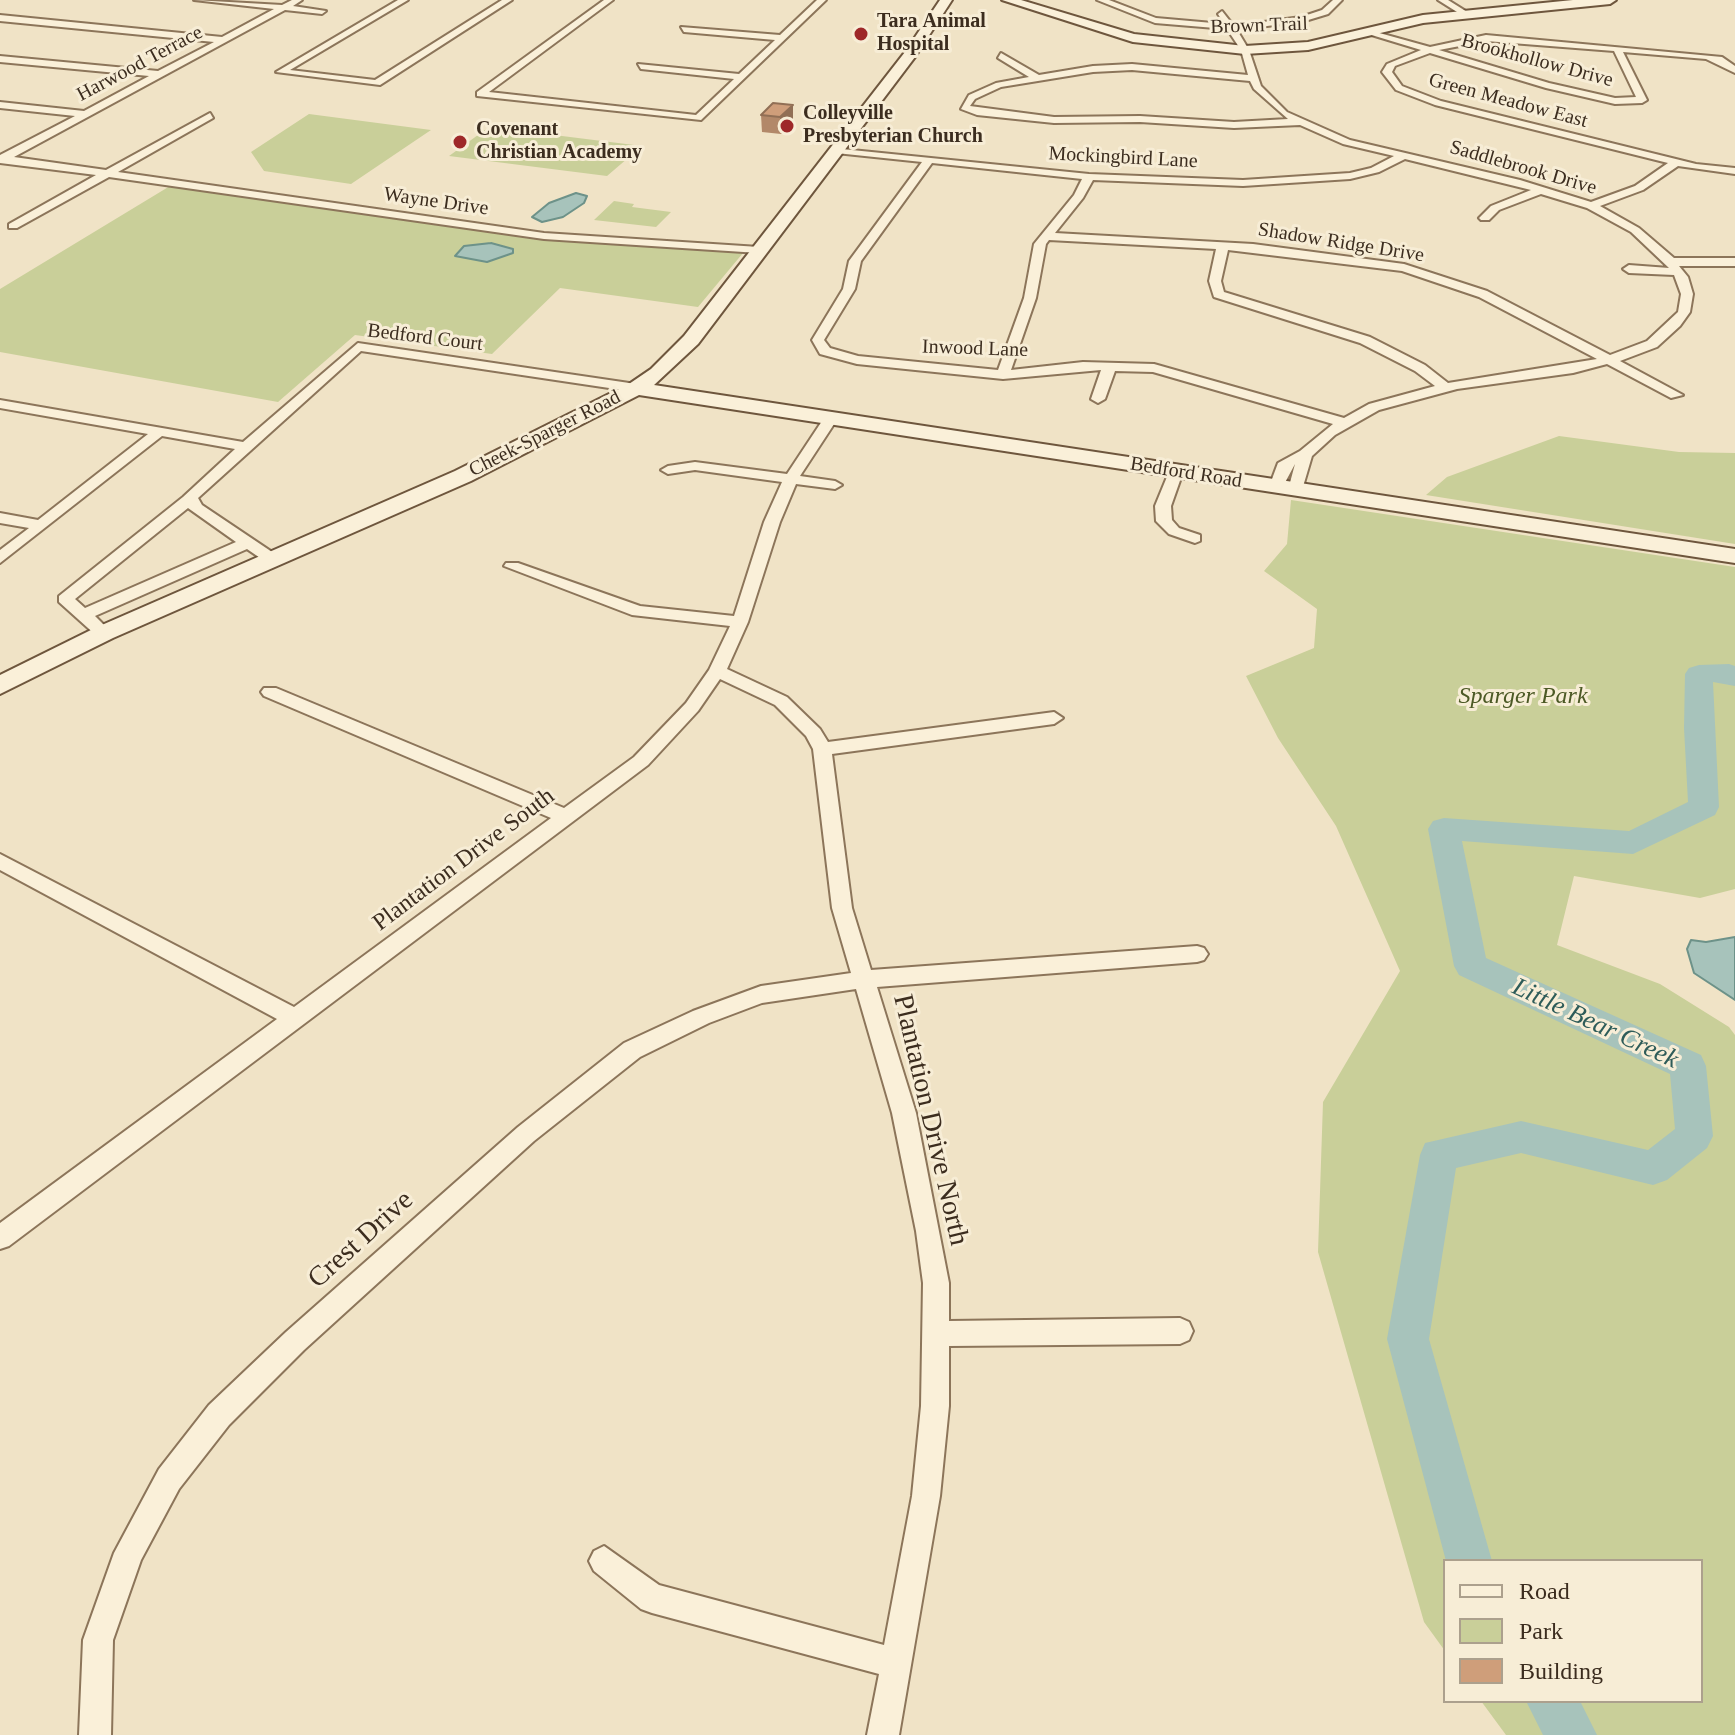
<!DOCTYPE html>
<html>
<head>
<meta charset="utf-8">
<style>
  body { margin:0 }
  #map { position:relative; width:1735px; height:1735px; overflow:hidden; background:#f0e3c6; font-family:Georgia,serif }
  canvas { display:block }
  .legend { position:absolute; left:1443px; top:1559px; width:260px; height:144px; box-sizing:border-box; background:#f7edd6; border:2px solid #aca08d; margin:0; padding:10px 14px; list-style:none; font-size:24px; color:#3c2d1f }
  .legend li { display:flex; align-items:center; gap:16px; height:40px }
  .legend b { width:40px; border:2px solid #aca08d }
</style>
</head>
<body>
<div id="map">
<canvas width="1735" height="1735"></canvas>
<ul class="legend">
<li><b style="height:10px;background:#faf0d9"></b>Road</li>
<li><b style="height:22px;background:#c9cf99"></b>Park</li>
<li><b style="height:22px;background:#cf9e7a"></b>Building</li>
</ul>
</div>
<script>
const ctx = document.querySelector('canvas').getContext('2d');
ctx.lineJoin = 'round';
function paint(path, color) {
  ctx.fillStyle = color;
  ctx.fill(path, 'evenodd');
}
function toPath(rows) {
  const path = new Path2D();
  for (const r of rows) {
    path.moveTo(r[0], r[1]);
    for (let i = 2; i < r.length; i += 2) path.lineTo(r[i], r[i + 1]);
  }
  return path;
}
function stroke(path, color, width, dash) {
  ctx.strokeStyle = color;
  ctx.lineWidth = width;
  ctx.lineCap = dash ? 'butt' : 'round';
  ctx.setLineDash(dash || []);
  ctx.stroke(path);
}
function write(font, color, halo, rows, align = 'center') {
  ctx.font = font + ' Georgia,serif';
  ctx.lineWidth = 6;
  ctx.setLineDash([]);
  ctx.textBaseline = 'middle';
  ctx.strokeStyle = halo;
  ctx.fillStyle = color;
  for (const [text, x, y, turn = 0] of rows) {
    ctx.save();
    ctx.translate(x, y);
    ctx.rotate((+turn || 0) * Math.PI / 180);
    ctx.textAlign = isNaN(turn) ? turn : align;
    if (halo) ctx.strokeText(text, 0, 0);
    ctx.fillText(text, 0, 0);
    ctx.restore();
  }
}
paint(toPath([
  [309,114,431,130,351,184,264,171,251,152],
  [489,127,490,127,642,146,607,176,449,156],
  [170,186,578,242,743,253,698,307,560,288,492,354,355,335,278,402,0,352,0,289],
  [614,201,634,204,632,207,671,212,656,227,594,220],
  [1559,436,1679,452,1735,453,1735,544,1426,495,1447,477],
  [1291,500,1735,567,1735,889,1700,898,1574,876,1557,945,1660,984,1729,1027,1735,1035,1735,1735,1506,1735,1481,1701,1701,1701,1701,1561,1445,1561,1445,1651,1424,1622,1318,1252,1323,1102,1400,971,1336,826,1278,738,1246,676,1314,648,1317,609,1264,571,1287,544]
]), '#c9cf99');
const water = toPath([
  [576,193,587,196,584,203,563,217,542,222,532,217,549,203,576,193],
  [491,243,513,249,513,253,487,262,455,256,464,246,491,243],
  [1735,937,1735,1000,1694,973,1687,949,1691,940,1706,942,1735,937]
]);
paint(water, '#a7c3bb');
stroke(water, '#6d9289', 2);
paint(toPath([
  [1729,664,1735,666,1735,686,1713,682,1719,807,1715,815,1633,854,1462,841,1486,958,1701,1055,1706,1066,1713,1136,1707,1148,1667,1180,1653,1185,1521,1153,1456,1168,1429,1339,1492,1561,1446,1561,1387,1339,1420,1155,1425,1143,1521,1121,1648,1150,1675,1129,1670,1074,1459,975,1454,966,1428,829,1433,821,1444,818,1629,831,1688,802,1684,728,1685,674,1689,668,1699,665,1729,664],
  [1526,1701,1580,1701,1597,1735,1543,1735,1526,1701]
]), '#a7c3bb');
const street = toPath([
  [194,0,282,5,292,0,302,0,293,6,326,11,322,14,285,10,14,157,106,170,210,113,213,118,118,172,544,233,759,247,765,250,759,253,544,239,109,177,17,228,9,228,9,224,96,175,0,163,0,155,75,116,0,108,0,102,84,111,149,76,0,62,0,56,158,71,214,42,0,21,0,15,222,37,274,9,194,0],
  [398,0,408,0,290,70,375,80,502,0,512,0,380,85,276,72,398,0],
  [604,0,613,0,489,92,696,115,734,79,641,69,638,64,739,74,775,40,684,32,681,27,780,35,817,0,826,0,701,120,477,96,477,92,604,0],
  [1097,0,1109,0,1156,18,1224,24,1218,14,1222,11,1233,25,1241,25,1301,17,1322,10,1333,0,1342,0,1328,14,1305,21,1237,30,1249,50,1261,86,1287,112,1350,140,1520,180,1591,202,1635,186,1668,163,1435,105,1396,90,1382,72,1387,64,1421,50,1365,33,1365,29,1430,47,1486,35,1722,57,1735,66,1735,73,1706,59,1623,52,1647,100,1642,103,1615,104,1546,88,1430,53,1395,66,1392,72,1402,86,1441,101,1696,164,1735,168,1735,174,1678,166,1643,190,1600,206,1639,228,1674,258,1735,258,1735,266,1679,266,1688,277,1693,294,1690,312,1680,326,1657,347,1620,361,1683,395,1671,398,1607,364,1573,373,1457,389,1379,410,1335,435,1312,456,1302,490,1295,494,1288,490,1295,464,1281,490,1271,490,1269,487,1278,463,1300,451,1333,424,1153,372,1115,371,1105,399,1098,403,1091,399,1101,370,1003,379,857,364,820,354,812,340,843,289,849,261,922,162,836,153,832,148,1089,174,1243,180,1350,173,1371,168,1394,156,1343,144,1300,125,1234,128,1140,122,1054,123,977,115,961,109,969,95,996,83,1029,77,998,58,1001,53,1039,75,1093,66,1132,64,1248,75,1241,50,1227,29,1155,23,1097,0],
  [1486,41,1614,51,1636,97,1615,98,1549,83,1439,50,1486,41],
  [1132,70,1250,81,1254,89,1288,119,1234,122,1140,116,1054,117,970,106,975,99,1001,87,1093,72,1132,70],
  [1405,159,1531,190,1491,206,1479,218,1481,220,1489,220,1499,210,1541,194,1587,208,1631,232,1669,268,1629,265,1623,269,1629,273,1674,275,1681,294,1678,312,1647,341,1610,355,1487,291,1404,264,1253,244,1055,233,1083,198,1093,180,1243,186,1350,179,1379,172,1405,159],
  [932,163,1082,179,1074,195,1034,244,1024,298,998,370,858,356,830,348,824,340,855,289,861,261,932,163],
  [1049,240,1216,249,1209,281,1214,297,1360,343,1415,371,1435,386,1369,404,1344,418,1154,364,1083,362,1011,370,1036,298,1046,244,1049,240],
  [1228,250,1402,271,1479,297,1597,359,1448,383,1425,365,1370,337,1224,292,1221,281,1228,250],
  [1438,0,1448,0,1472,15,1465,17,1438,0],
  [358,343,636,384,643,388,636,392,361,351,198,498,202,505,278,556,278,562,266,562,247,549,95,616,112,633,104,638,98,637,59,602,59,596,183,497,235,449,162,436,0,563,0,550,29,528,0,523,0,513,38,520,148,434,0,408,0,400,243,442,358,343],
  [188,508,236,542,85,608,75,599,188,508],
  [826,415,838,418,800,476,835,481,842,485,835,489,796,484,780,522,748,622,727,669,787,697,820,729,828,742,1054,712,1063,718,1054,724,832,754,852,908,871,970,1197,946,1204,948,1208,954,1204,960,1197,962,877,987,916,1113,949,1283,949,1321,1180,1318,1189,1322,1193,1331,1189,1340,1180,1344,949,1346,949,1406,940,1496,899,1735,867,1735,879,1674,652,1613,641,1609,594,1571,589,1561,594,1551,604,1546,659,1585,884,1645,912,1496,921,1406,923,1283,916,1231,892,1113,856,989,762,1003,709,1023,640,1057,534,1141,304,1350,229,1425,179,1489,141,1560,113,1640,111,1735,79,1735,83,1640,114,1553,159,1469,209,1405,286,1332,518,1127,624,1043,693,1011,761,986,851,973,832,908,813,749,806,736,775,705,720,679,698,711,648,765,9,1246,0,1249,0,1223,277,1019,0,870,0,854,294,1007,551,818,264,696,261,692,264,688,276,688,564,808,634,757,686,703,709,670,730,626,632,615,504,566,506,563,518,563,640,606,734,616,764,522,782,482,695,470,668,474,661,470,668,466,695,462,787,474,826,415],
  [1176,468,1183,472,1171,506,1172,520,1179,528,1200,535,1200,541,1195,543,1169,534,1156,521,1155,506,1169,472,1176,468]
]);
const secondary = toPath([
  [940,0,952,0,915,57,698,344,654,385,1735,549,1735,563,639,395,471,481,113,638,0,694,0,675,95,628,455,471,629,384,651,369,684,336,905,52,940,0],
  [1002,0,1021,0,1134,34,1245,46,1308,42,1423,15,1573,0,1616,0,1610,4,1423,23,1308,50,1245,54,1133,42,1002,0]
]);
stroke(street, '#8c755a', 4);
stroke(secondary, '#6e563d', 4);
paint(street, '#faf0d9');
paint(secondary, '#faf0d9');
paint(toPath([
  [773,103,793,121,781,134,762,132,761,115]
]), '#b28869');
paint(toPath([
  [793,105,793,121,781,134,780,117]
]), '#916f55');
const building = toPath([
  [773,103,793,105,780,117,761,115,773,103]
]);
paint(building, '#cf9e7a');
stroke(building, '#916f55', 2);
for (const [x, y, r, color] of [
  [861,34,8,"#9e2829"],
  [787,126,8,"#9e2829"],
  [460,142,8,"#9e2829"]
]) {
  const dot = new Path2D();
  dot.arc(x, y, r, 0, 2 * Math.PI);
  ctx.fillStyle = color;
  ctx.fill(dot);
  stroke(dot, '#f7edd6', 3);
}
write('bold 20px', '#3c2d1f', '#f7edd6', [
  ["Tara Animal",877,22],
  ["Hospital",877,45],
  ["Colleyville",803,114],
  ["Presbyterian Church",803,137],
  ["Covenant",476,130],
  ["Christian Academy",476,153]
], 'left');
write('20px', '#3c2d1f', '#f7edd6', [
  ["Brown Trail",1259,26,-2],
  ["Brookhollow Drive",1537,61,15],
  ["Harwood Terrace",140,64,-28],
  ["Green Meadow East",1508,101,15],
  ["Mockingbird Lane",1123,158,3],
  ["Saddlebrook Drive",1523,168,16],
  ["Wayne Drive",436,202,8],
  ["Shadow Ridge Drive",1341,243,9],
  ["Bedford Court",425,338,7],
  ["Inwood Lane",975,349,2],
  ["Cheek-Sparger Road",545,434,-27],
  ["Bedford Road",1186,473,9]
]);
write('italic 24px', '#4c5925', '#f7edd6', [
  ["Sparger Park",1523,697]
]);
write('24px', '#3c2d1f', '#f7edd6', [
  ["Plantation Drive South",464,860,-37]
]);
write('italic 26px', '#2e5c59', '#f7edd6', [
  ["Little Bear Creek",1595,1024,25]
]);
write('28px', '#3c2d1f', '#f7edd6', [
  ["Plantation Drive North",930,1120,77],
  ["Crest Drive",361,1240,-42]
]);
</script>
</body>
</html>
